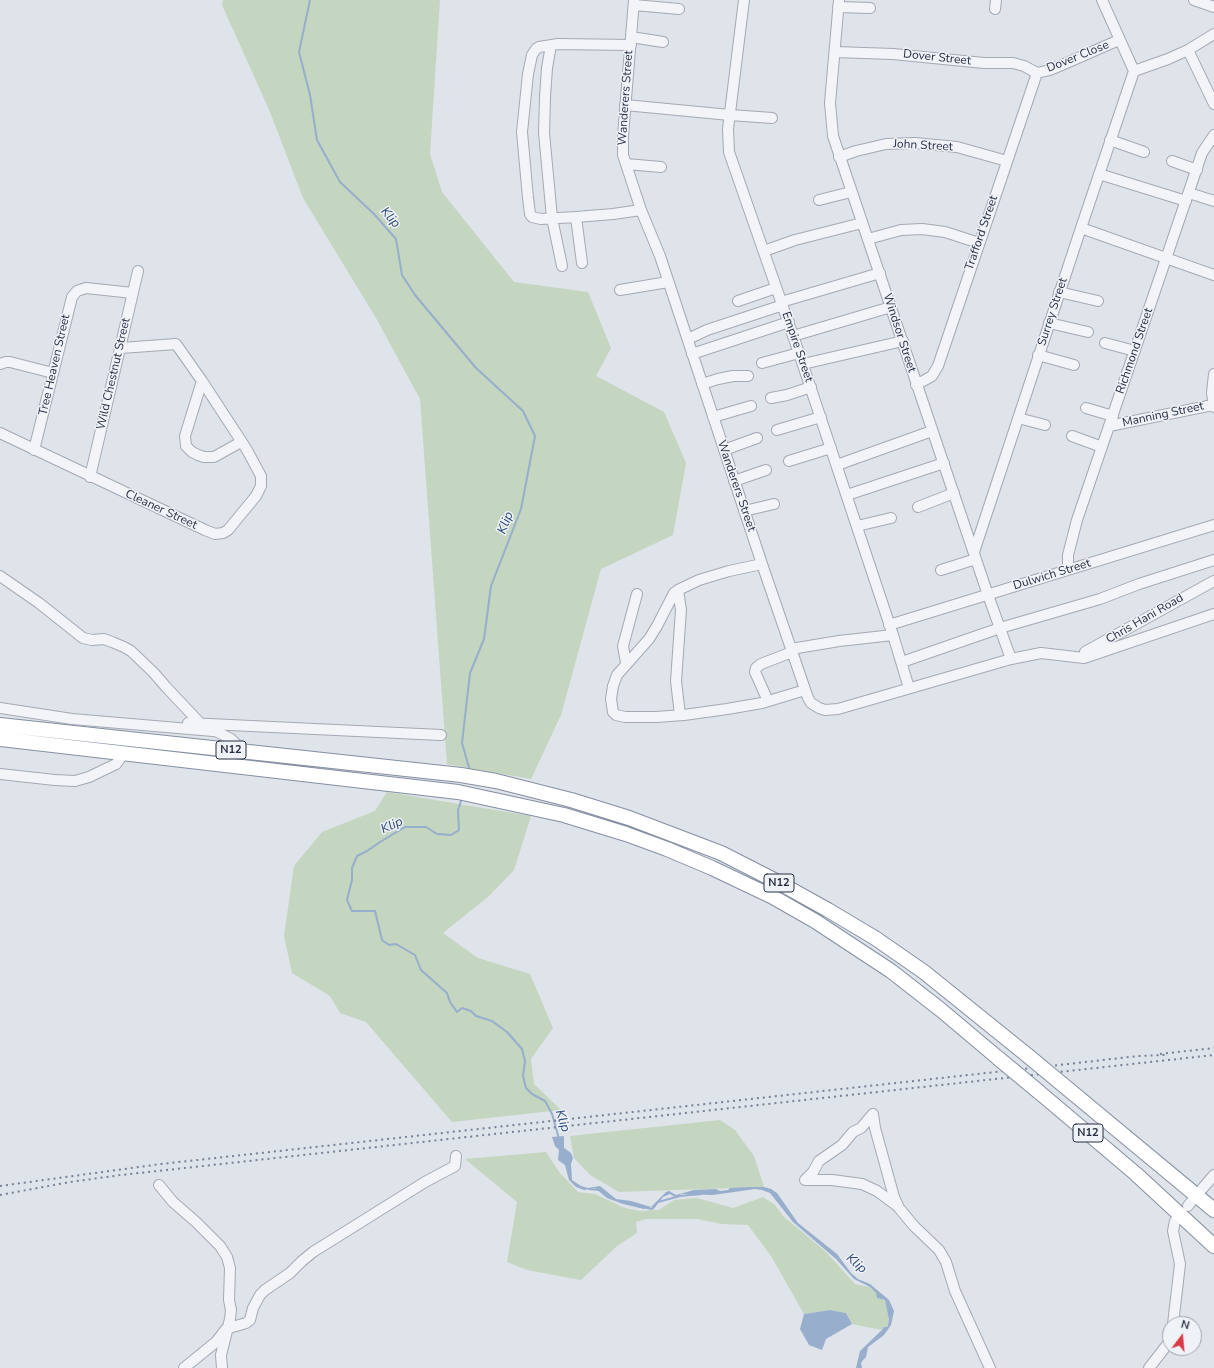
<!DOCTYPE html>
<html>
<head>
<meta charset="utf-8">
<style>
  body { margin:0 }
  #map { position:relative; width:1214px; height:1368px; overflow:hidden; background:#dfe3ea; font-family:"Nunito Sans",sans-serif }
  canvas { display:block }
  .north { position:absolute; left:1162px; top:1316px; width:40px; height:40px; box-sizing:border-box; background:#eff2f7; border:1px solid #9fa4af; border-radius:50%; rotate:16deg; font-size:11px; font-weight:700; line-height:16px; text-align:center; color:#272f43 }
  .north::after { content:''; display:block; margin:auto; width:14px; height:18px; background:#da3946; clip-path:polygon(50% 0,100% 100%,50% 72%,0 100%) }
</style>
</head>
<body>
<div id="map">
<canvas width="1214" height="1368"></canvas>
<div class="north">N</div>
</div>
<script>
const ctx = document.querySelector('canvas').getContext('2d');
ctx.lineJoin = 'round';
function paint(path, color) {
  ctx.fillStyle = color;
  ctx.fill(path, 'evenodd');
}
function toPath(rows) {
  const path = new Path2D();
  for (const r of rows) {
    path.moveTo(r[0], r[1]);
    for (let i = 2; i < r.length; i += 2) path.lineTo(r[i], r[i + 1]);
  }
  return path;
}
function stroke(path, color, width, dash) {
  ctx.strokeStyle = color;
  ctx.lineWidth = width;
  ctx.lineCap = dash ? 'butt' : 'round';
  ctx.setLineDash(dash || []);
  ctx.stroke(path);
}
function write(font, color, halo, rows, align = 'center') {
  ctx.font = font + ' "Nunito Sans",sans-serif';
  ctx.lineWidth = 3;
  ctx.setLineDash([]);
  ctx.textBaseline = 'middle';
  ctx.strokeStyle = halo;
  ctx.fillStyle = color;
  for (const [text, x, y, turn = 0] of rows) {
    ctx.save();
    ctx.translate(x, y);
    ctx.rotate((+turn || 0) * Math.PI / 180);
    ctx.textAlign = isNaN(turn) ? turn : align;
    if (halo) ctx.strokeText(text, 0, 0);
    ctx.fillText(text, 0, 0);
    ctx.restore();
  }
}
paint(toPath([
  [223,0,440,0,430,154,442,192,514,282,588,292,611,348,596,376,664,412,686,463,673,535,601,569,561,715,531,779,447,764,420,399,376,318,303,198,270,112,222,5],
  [387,792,531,816,514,870,489,896,443,933,478,958,530,974,553,1028,531,1059,534,1084,561,1110,452,1122,366,1022,340,1013,330,996,292,973,284,936,294,866,322,832,375,811],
  [720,1120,735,1130,754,1156,764,1187,619,1192,590,1175,574,1158,570,1136],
  [546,1152,559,1172,578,1192,595,1194,625,1208,640,1211,659,1210,674,1200,697,1198,733,1208,763,1197,775,1205,783,1216,825,1251,855,1284,870,1287,876,1293,880,1299,885,1300,889,1320,888,1325,887,1327,884,1327,882,1330,852,1324,846,1313,830,1310,804,1314,771,1256,748,1225,722,1224,697,1219,646,1219,636,1222,637,1233,617,1246,581,1280,527,1270,507,1262,517,1202,465,1159]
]), '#c4d5c0');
paint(toPath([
  [564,1136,564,1148,571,1153,573,1158,571,1164,572,1180,581,1186,588,1188,600,1186,616,1199,631,1201,651,1207,666,1192,669,1191,676,1195,694,1190,716,1189,720,1191,728,1190,730,1188,750,1187,764,1187,771,1189,777,1193,798,1223,837,1254,851,1273,858,1279,870,1284,889,1300,894,1311,891,1325,884,1335,868,1347,866,1357,863,1360,861,1363,862,1368,856,1368,860,1351,882,1330,884,1327,887,1327,888,1325,889,1320,885,1300,877,1298,876,1293,870,1287,854,1279,836,1259,793,1222,770,1193,762,1190,755,1189,713,1195,682,1194,675,1197,670,1194,663,1197,656,1206,644,1209,623,1204,607,1198,595,1188,584,1190,576,1187,569,1180,565,1165,558,1160,559,1150,555,1146,552,1137],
  [830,1310,846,1313,852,1324,826,1339,822,1350,809,1345,800,1329,804,1314]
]), '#97aecd');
stroke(toPath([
  [310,0,299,52,310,95,317,140,340,182,374,214,396,239,402,275,415,295,476,368,523,411,535,436,521,509,491,586,484,639,470,673,462,743,470,771],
  [462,798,458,810,459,830,451,835,437,834,426,827,405,827,380,842,367,851,357,856,352,868,352,880,347,900,352,911,375,911,382,940,389,945,396,944,415,955,421,970,447,993,450,1002,457,1012,462,1008,471,1011,476,1016,492,1021,507,1032,522,1049,525,1061,523,1076,526,1088,532,1094,545,1101,552,1114,559,1139],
  [589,1189,600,1190],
  [658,1202,680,1196,701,1194],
  [647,1208,652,1209,655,1206]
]), '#97aecd', 2);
const minor = toPath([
  [634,0,623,136,623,155,641,210,660,256,762,564,808,698,811,703,819,708,825,710,838,709,1011,659,1041,653,1084,658,1214,614],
  [744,0,728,129,729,152,799,353,893,635,909,688],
  [839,0,830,103,833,136,988,595,1011,659],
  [1102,0,1134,71],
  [1194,0,1214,7],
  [634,5,679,9],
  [838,7,870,8],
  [995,9,996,0],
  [631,37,663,42],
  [551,45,547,68,545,97,544,133,552,218,562,266],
  [631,45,558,44,539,47,536,49,532,55,528,74,522,132,528,198,530,214,532,217,541,219,576,217,613,214,641,210],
  [1188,50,1214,104],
  [835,52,893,54,984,63,1013,63,1024,66,1037,73],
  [1134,71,1168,59,1188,50,1214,34],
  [1037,73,1050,70,1062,65,1119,40],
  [625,105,730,115,772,118],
  [1110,140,1144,152],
  [839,157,856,151,886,144,915,143,957,147,1007,161],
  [1172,161,1197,170],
  [626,164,661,167],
  [1099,174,1186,201],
  [1189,193,1214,201],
  [819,200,851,192],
  [576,217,582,263],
  [1081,228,1214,275],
  [868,239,901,230,922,229,945,232,979,243],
  [764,251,795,240,862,223],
  [620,290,668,282],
  [1059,292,1098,301],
  [738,301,776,288],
  [781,302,880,273],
  [1049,323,1088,332],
  [793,336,891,307],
  [688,339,707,330,783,305],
  [1105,343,1135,351],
  [692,354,789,322],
  [1038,355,1074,365],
  [762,363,799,353],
  [0,364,6,362,10,362,53,373],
  [803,364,903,341],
  [1214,374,1212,393,1214,407],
  [202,381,185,436,186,446,192,452,198,455,204,457,214,457,241,442],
  [702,384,718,379,733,376,748,376],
  [916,385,932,376,938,366,1037,73],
  [771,398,787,395,811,387],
  [1086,408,1113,416],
  [713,417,751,406],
  [1018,418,1045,425],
  [1109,426,1213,405],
  [777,430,821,417],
  [0,433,205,530,215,534,223,533,228,530,256,496,261,486,261,476,247,450,202,381,176,344,121,348],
  [1072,436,1102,447],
  [34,450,72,297,77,291,86,288,133,293],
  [724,450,757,438],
  [789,461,831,448],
  [837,465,932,431],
  [90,477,138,271],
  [734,481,766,470],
  [847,495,944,463],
  [918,507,954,493],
  [744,511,774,504],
  [857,526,891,518],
  [974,552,1081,228,1134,71],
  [762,564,729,571,699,580,678,590,674,593,657,626,649,639,617,675,613,686,611,699,613,712,616,715,625,717,656,717,684,715,727,709,762,703,805,690],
  [941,570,976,559],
  [1068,570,1068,555,1077,520,1202,153,1214,135],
  [0,576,39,603,83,638,92,640,104,639,112,642,124,647,131,651,154,673,166,687,200,723,231,739,243,751],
  [678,590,681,610,676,681,680,715],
  [889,625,1214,525],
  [791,649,839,641,893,635],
  [1085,652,1214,581],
  [902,662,1000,628,1100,599,1139,584,1214,560],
  [626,663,623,646,637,594],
  [768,701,755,672,756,668,761,664,792,652],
  [0,708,72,719,213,731],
  [188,723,441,735],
  [0,774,55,780,75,781,89,777,116,764,124,753],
  [873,1114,875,1128,894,1197,899,1208,914,1226,939,1250,946,1262,955,1291,990,1368],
  [805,1180,832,1180,862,1184,877,1191,896,1205],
  [805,1180,813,1172,819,1161,842,1145,853,1132,861,1128,873,1114],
  [159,1185,173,1202,196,1222,220,1246,227,1257,230,1268,229,1300,231,1310,230,1319,221,1355,222,1368],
  [1202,1189,1214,1175],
  [1188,1206,1191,1202],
  [1173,1324,1180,1264,1173,1231,1175,1221],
  [184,1368,216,1342,226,1329,246,1323,250,1320,253,1308,260,1295,265,1290,290,1273,302,1261,313,1252,425,1182,455,1166,456,1156],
  [1149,1368,1170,1341]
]);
const highway = toPath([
  [0,725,461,775,496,781,571,800,629,818,721,853,774,880,828,910,875,938,924,972,1027,1055],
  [0,739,458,792,564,815,626,834,667,849,712,868,773,897,815,921,891,971,941,1010,998,1058],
  [1062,1084,1214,1210],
  [1039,1092,1136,1174,1214,1246]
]);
stroke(minor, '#a4a9b5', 12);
stroke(highway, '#858fa2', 16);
stroke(minor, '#f3f4f8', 10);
stroke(highway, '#fff', 14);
stroke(toPath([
  [1160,1054,1214,1048],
  [0,1186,161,1164,1068,1064,1138,1056,1165,1055],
  [0,1195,70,1182,121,1175,1214,1055]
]), '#778195', 2, [2, 4]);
const highwayBridge = toPath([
  [1027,1055,1062,1084],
  [998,1058,1039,1092]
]);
stroke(highwayBridge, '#858fa2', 16, []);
stroke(highwayBridge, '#fff', 14);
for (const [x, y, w] of [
  [231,750,30],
  [779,883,30],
  [1088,1133,30]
]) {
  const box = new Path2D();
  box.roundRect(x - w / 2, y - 9, w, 18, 3);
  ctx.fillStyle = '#eff2f7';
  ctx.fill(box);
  stroke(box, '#272f43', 1);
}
write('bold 11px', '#272f43', null, [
  ["N12",231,750],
  ["N12",779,883],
  ["N12",1088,1133]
]);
write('12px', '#272f43', '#eff2f7', [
  ["Dover Close",1078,57,-22],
  ["Dover Street",937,58,6],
  ["Wanderers Street",626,98,-86],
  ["John Street",923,146,3],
  ["Trafford Street",982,233,-71],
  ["Surrey Street",1053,312,-72],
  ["Windsor Street",899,333,72],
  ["Empire Street",797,347,71],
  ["Richmond Street",1135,351,-71],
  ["Tree Heaven Street",55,365,-77],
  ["Wild Chestnut Street",114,374,-77],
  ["Manning Street",1163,415,-12],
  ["Wanderers Street",736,486,71],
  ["Cleaner Street",161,510,25],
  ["Dulwich Street",1052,575,-17],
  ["Chris Hani Road",1145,619,-30]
]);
write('italic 13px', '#2d4a7b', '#eff2f7', [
  ["Klip",390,218,49],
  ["Klip",506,523,-68],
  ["Klip",392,826,-24],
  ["Klip",562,1121,72],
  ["Klip",856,1264,41]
]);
</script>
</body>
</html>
